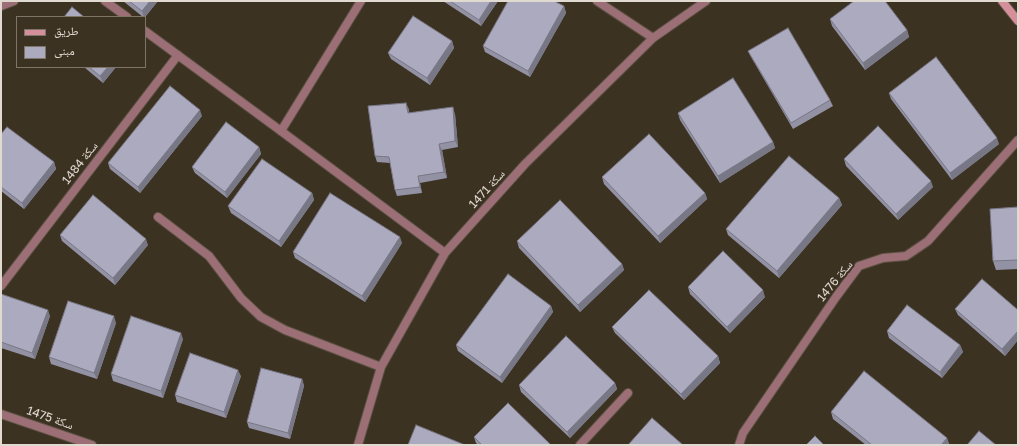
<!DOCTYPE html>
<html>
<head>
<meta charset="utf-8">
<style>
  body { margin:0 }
  #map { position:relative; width:1019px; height:446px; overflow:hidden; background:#3c3222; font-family:"Golos Text","Noto Naskh Arabic",sans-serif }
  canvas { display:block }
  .frame { position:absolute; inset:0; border:2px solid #e1dad1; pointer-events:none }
  .legend { position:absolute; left:16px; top:16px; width:130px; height:52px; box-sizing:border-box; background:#3c3222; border:1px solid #7e7568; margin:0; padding:5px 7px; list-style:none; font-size:12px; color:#e1dad1 }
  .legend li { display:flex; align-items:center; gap:8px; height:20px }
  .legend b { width:20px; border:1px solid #7e7568 }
</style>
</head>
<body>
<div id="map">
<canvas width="1019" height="446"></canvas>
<div class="frame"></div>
<ul class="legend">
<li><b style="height:5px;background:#d58f9a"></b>طريق</li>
<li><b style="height:11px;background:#abaabf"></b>مبنى</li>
</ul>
</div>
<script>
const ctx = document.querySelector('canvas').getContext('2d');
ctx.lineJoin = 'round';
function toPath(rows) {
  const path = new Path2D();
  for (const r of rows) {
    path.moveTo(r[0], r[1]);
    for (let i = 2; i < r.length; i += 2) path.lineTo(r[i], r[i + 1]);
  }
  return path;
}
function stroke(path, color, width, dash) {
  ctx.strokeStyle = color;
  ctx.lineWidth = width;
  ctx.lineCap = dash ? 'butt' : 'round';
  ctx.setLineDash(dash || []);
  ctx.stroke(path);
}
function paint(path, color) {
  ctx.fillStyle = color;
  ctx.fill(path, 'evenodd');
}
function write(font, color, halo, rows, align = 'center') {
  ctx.font = font + ' "Golos Text","Noto Naskh Arabic",sans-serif';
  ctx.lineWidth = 4;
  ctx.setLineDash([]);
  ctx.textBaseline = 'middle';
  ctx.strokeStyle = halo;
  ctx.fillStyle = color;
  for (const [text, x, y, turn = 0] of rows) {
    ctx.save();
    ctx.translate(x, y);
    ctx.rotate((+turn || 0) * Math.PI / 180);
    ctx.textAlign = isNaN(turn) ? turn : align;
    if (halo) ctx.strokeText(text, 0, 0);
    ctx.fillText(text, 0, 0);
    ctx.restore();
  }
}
const lane = toPath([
  [105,1,127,17],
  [145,31,281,131],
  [1,286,178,55]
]);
const street = toPath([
  [361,1,281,131,445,253],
  [597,1,653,38],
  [1,6,14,1],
  [158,217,209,256,241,298,261,317,285,330,381,367],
  [1,414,92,445],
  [358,445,381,367,445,253,525,164,653,38,706,1],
  [580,445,628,393],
  [739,445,743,433,836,297,859,266,883,258,906,256,928,241,1018,140]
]);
const secondary = toPath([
  [1002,1,1018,21]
]);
stroke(lane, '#5a5042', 10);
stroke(street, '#5a5042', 10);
stroke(secondary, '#5a5042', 10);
stroke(lane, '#9b6f75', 8);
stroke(street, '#9b6f75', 8);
stroke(secondary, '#d58f9a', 8);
paint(toPath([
  [123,1,158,1,145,17,143,17],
  [443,1,498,1,481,26],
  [564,6,566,13,530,77,485,52,483,46],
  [830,19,907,30,909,37,865,70,832,26],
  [452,41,454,48,430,85,391,59,388,53],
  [748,51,830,100,833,106,793,129,751,57],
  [84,67,116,67,103,83],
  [889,93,999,144,952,180,891,99],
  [409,109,409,113,455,114,458,147,442,150,447,178,420,183,422,193,397,196,395,190,390,163,377,162,375,156],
  [678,113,773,142,775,148,720,183,680,120],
  [202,116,140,193,110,169,108,163],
  [1,134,54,162,56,169,24,209,1,191],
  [259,147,261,154,227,198,195,173,192,167],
  [844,159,933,187,898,220,846,166],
  [602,177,705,193,707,199,660,243,604,184],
  [312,193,314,200,281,247,231,213,228,206],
  [839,198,842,205,779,278,728,235,726,229],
  [1018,207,1018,269,996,270,993,261],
  [60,235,148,245,115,285,62,241],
  [517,241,622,264,624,270,580,312,519,248],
  [402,243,365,302,295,258,293,252],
  [688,287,765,297,730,333,690,294],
  [1,294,50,316,35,359,1,348],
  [551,306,553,312,502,383,458,351,456,345],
  [955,309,1018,310,1018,340,1005,356,958,315],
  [116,323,97,379,51,364,49,357],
  [612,327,718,356,720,363,684,400,615,333],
  [887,331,960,345,963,352,942,378,889,338],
  [183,339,163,398,113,381,111,374],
  [241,376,226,418,177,402,175,395],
  [302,379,304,386,290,439,249,428,247,422],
  [615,383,617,389,570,438,521,392,519,385],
  [831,412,947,438,949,444,948,445,866,445,833,419],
  [474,437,551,445,478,445,476,443]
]), '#9392a4');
paint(toPath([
  [150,1,158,1,145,17,144,17,142,11],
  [491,1,498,1,481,26,479,20],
  [564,6,566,13,530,77,528,71],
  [907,30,909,37,865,70,863,63],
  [452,41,454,48,430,85,427,78],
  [108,67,116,67,103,83,100,76],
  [406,103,409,109,410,120,408,113],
  [453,107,455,114,458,147,455,141],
  [200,110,202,116,140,193,138,187],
  [997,138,999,144,952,180,950,173],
  [773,142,775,148,720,183,718,176],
  [439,144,442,150,447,178,444,172],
  [259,147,261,154,227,198,225,192],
  [54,162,56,169,24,209,22,203],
  [418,176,420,183,422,193,420,187],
  [931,181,933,187,898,220,896,214],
  [312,193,314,200,281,247,279,241],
  [705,193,707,199,660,243,658,236],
  [839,198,842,205,779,278,777,271],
  [400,237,402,243,365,302,362,296],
  [146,239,148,245,115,285,113,278],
  [622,264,624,270,580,312,578,305],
  [763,290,765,297,730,333,727,327],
  [551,306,553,312,502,383,500,377],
  [48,310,50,316,35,359,32,353],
  [114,316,116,323,97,379,94,373],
  [1018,331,1018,340,1005,356,1002,349],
  [181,333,183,339,163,398,161,391],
  [960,345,963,352,942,378,940,372],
  [718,356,720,363,684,400,681,394],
  [238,370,241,376,226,418,224,412],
  [302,379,304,386,290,439,288,433],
  [615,383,617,389,570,438,567,432],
  [947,438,949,444,948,445,941,445]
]), '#787786');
const building = toPath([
  [129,1,150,1,142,11,129,1],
  [450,1,491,1,479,20,450,1],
  [508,1,554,1,564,6,528,71,483,46,508,1],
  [854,1,885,1,907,30,863,63,830,19,854,1],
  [72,7,84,17,64,17,72,7],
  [413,16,452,41,427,78,388,53,413,16],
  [788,28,830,100,791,123,748,51,788,28],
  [936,57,997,138,950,173,889,93,936,57],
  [89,67,108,67,100,76,89,67],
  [733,78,773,142,718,176,678,113,733,78],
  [170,86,200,110,138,187,108,163,170,86],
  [406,103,408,113,453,107,455,141,439,144,444,172,418,176,420,187,395,190,389,157,375,156,368,106,406,103],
  [226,122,259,147,225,192,192,167,226,122],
  [878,126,931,181,896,214,844,159,878,126],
  [7,127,54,162,22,203,1,187,1,134,7,127],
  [649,134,705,193,658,236,602,177,649,134],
  [789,156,839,198,777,271,726,229,789,156],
  [262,159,312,193,279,241,228,206,262,159],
  [330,193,400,237,362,296,293,252,330,193],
  [93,195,146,239,113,278,60,235,93,195],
  [560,200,622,264,578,305,517,241,560,200],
  [1018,207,1018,260,993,261,990,209,1018,207],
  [723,251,763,290,727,327,688,287,723,251],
  [508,274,551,306,500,377,456,345,508,274],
  [982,279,1018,310,1018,331,1002,349,955,309,982,279],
  [649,290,718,356,681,394,612,327,649,290],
  [1,294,48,310,32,353,1,342,1,294],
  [68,301,114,316,94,373,49,357,68,301],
  [907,305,960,345,940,372,887,331,907,305],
  [131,316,181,333,161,391,111,374,131,316],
  [566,336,615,383,567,432,519,385,566,336],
  [190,353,238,370,224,412,175,395,190,353],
  [261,368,302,379,288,433,247,422,261,368],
  [864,371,947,438,941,445,872,445,831,412,864,371],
  [508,403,551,445,482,445,474,437,508,403],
  [652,418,683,445,628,445,652,418],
  [416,425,465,445,408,445,416,425],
  [979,431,996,445,967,445,979,431],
  [815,436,824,445,806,445,815,436]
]);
paint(building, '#abaabf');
stroke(building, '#787786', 1);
write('12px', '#e1dad1', '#3c3222', [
  ["سكة 1484",80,163,-52],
  ["سكة 1471",487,189,-48],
  ["سكة 1476",835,281,-51],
  ["سكة 1475",50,418,19]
]);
</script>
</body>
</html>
